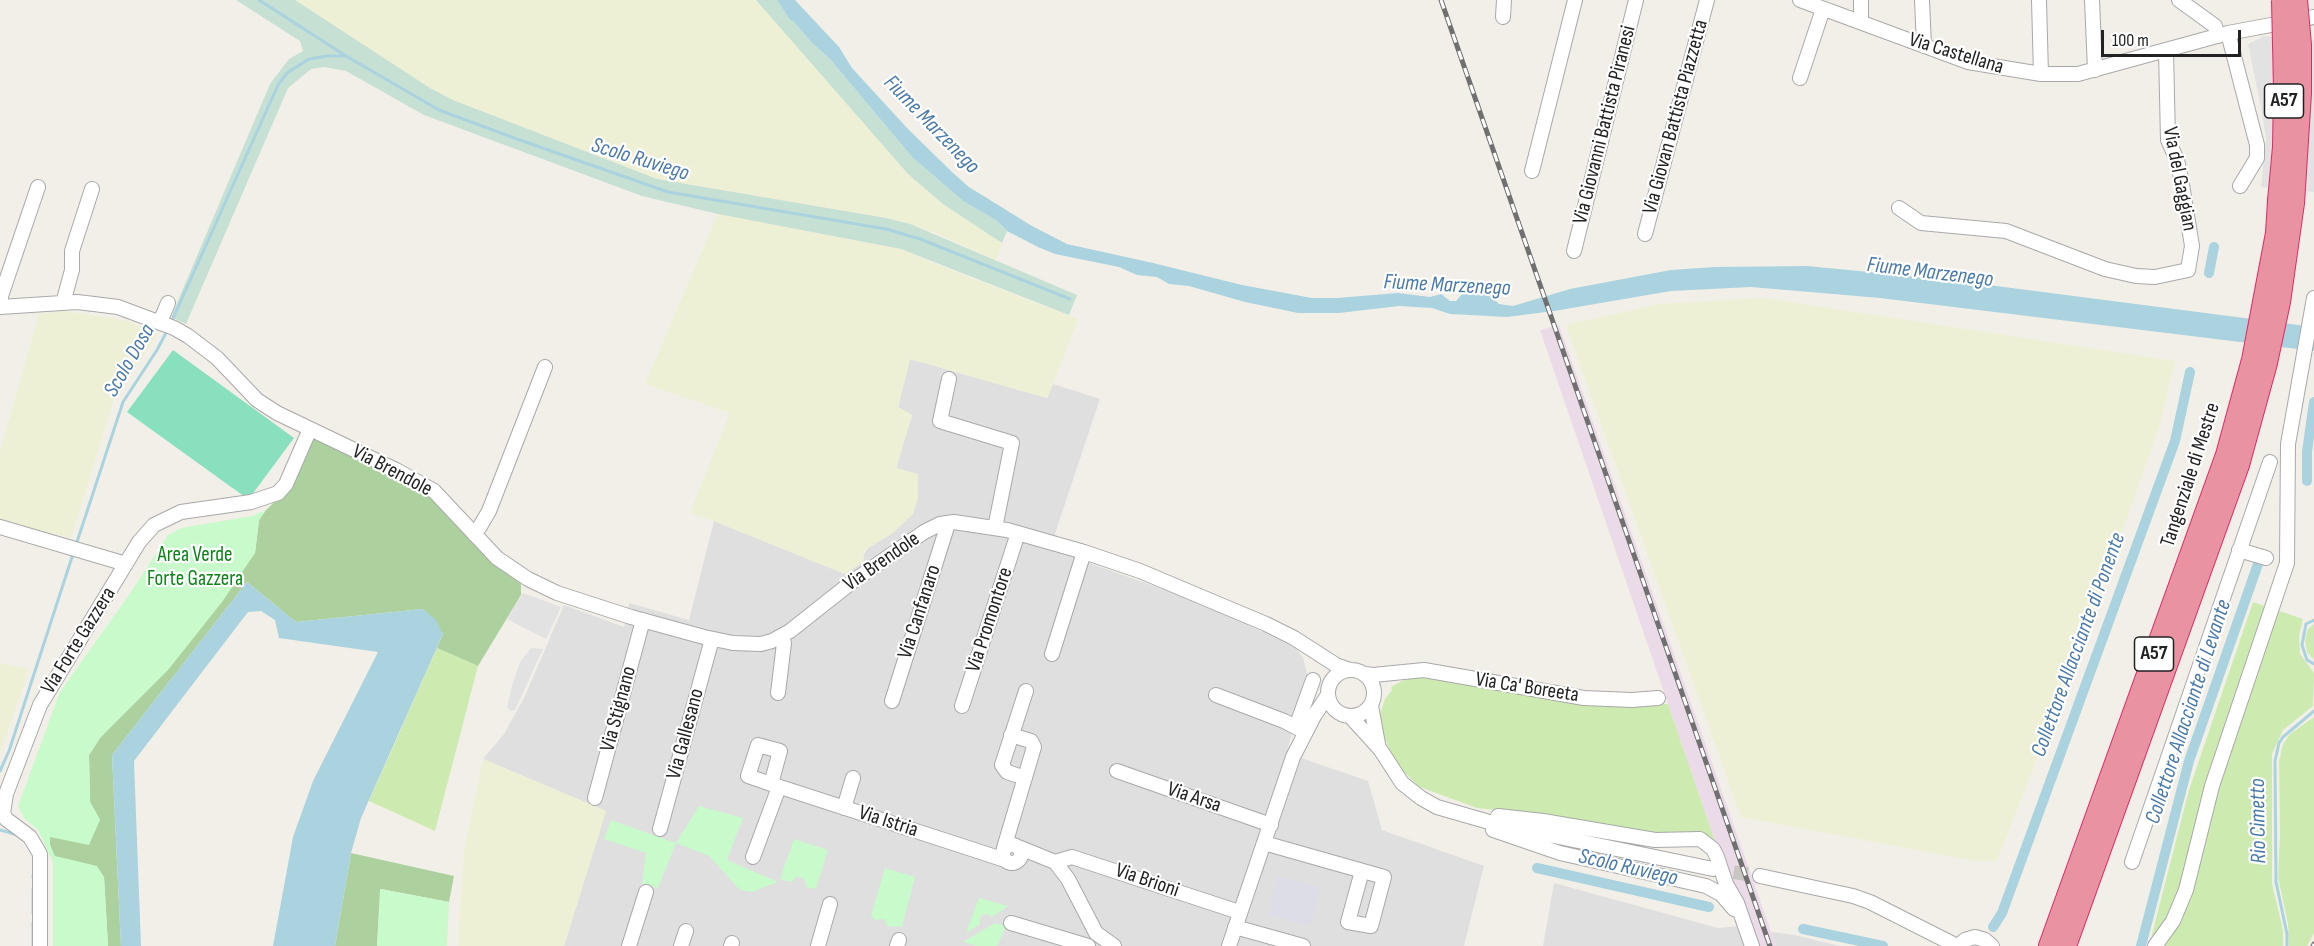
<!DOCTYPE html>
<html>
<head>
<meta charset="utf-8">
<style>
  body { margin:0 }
  #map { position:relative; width:2314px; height:946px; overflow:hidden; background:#f2efe9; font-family:"Sofia Sans Condensed",sans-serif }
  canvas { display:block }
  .scale { position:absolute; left:2101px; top:30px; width:140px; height:27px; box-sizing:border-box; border:3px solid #222; border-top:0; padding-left:8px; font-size:18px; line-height:21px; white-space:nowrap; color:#222; -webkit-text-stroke:4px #fff; paint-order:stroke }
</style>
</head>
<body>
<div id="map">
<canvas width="2314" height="946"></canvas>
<div class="scale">100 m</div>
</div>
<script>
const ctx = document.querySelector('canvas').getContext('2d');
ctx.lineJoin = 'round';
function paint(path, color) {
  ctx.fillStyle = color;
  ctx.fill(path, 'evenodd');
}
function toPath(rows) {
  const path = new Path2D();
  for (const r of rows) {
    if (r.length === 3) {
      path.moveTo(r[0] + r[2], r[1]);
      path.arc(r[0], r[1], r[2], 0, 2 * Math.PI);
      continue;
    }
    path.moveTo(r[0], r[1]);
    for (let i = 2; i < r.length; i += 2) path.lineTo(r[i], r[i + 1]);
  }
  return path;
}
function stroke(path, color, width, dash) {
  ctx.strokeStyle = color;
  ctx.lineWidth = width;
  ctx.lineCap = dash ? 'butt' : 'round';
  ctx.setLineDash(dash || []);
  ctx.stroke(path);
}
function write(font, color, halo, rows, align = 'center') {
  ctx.font = font + ' "Sofia Sans Condensed",sans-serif';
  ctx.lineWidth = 4.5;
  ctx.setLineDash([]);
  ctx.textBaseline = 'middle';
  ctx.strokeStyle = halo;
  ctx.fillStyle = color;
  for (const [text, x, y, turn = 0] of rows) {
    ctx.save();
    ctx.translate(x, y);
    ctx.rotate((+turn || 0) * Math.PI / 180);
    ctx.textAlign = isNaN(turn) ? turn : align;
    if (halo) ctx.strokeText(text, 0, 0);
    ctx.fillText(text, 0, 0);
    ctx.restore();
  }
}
paint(toPath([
  [910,359,1047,398,1053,384,1100,399,1050,549,1204,604,1296,648,1303,658,1308,677,1295,720,1287,753,1368,781,1382,830,1484,866,1464,946,564,946,606,811,483,759,504,734,525,696,564,605,624,627,629,603,689,620,714,521,845,574,863,555,869,547,896,469,912,415,898,407],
  [1554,883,1718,928,1750,925,1758,946,1543,946],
  [1771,932,1794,935,1840,946,1776,946]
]), '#e0dfdf');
paint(toPath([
  [1559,325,1776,946,1758,946,1717,847,1540,330]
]), '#ebdbe8');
paint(toPath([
  [295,0,756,0,908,174,943,204,1002,243,996,260,933,232,886,218,657,179,453,100,430,88],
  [718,214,901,249,936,264,1078,319,1047,398,910,359,898,407,912,415,896,468,918,474,918,498,913,514,893,533,865,550,863,562,845,574,714,521,690,513,730,413,645,384],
  [1764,298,2175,361,2160,424,2083,642,1997,860,1975,861,1741,817,1566,325,1659,304],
  [66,311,128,321,158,334,113,402,71,538,0,520,0,452,39,314],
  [0,663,29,669,0,754],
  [483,759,606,811,564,946,458,946,464,851]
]), '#eef0d5');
paint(toPath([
  [2253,602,2303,619,2299,635,2300,654,2314,673,2313,706,2283,730,2272,754,2272,884,2283,930,2283,946,2149,946,2189,790],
  [2314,624,2314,660,2307,652,2305,640,2308,629],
  [437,648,478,666,435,831,369,801],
  [1424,676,1583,702,1668,704,1717,847,1553,816,1477,808,1420,787,1403,771,1392,755,1380,727,1382,724,1380,714,1385,699,1392,690,1391,687,1404,680],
  [2314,717,2314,933,2307,946,2289,946,2288,924,2278,877,2280,835,2279,761,2283,744,2290,734]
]), '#cdebb0');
paint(toPath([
  [315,438,396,473,433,497,495,565,521,584,521,595,478,666,437,648,443,634,423,609,296,622,247,582,112,755,121,946,108,946,104,877,54,856,50,845,50,837,100,820,90,802,89,755,100,738,255,553,259,520,266,510,290,487,311,439],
  [351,853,454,876,449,902,381,889,377,946,335,946]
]), '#add19e');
paint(toPath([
  [236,0,295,0,430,88,453,100,657,179,886,218,910,224,1077,295,1069,315,901,249,718,214,642,196,424,115,346,71,324,67,311,69,288,88,186,324,171,317,270,84,289,59,303,51,300,41],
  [756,0,777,0,790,20,794,22,811,42,830,59,912,157,963,201,996,220,1007,231,1002,243,943,204,908,174]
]), '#c6e0d4');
paint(toPath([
  [266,510,259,520,255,553,222,602,168,670,100,738,89,755,90,802,100,820,89,845,50,837,50,845,55,856,97,866,104,877,108,946,53,946,53,862,38,830,24,818,18,806,60,692,131,592,168,535,181,528,252,516],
  [699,806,743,818,727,860,778,882,752,892,740,890,709,856,676,843,658,888,642,883,646,853,604,839,611,820,676,843],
  [794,839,828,850,816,889,806,887,805,880,801,877,796,877,792,882,780,879],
  [885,868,915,877,902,927,887,926,884,919,875,920,871,916],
  [380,889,449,902,447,946,377,946],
  [979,898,1008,906,992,917,987,914,982,915,980,918,980,924,966,933],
  [995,923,1006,926,997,946,977,946,963,942]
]), '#c8facc');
paint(toPath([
  [173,350,294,438,251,496,245,497,127,412]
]), '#88e0be');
paint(toPath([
  [2264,36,2314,40,2314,192,2261,187,2266,139,2261,107,2248,44],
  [523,593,561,607,546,639,507,619],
  [531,648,543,649,515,710,511,711,507,707,513,682,520,662]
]), '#e2e2e2');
paint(toPath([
  [1278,876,1320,888,1310,926,1268,914]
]), '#dddde8');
paint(toPath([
  [777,0,795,0,839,47,852,68,908,129,953,173,969,187,1032,226,1067,244,1153,263,1242,285,1312,298,1337,298,1398,293,1430,297,1441,294,1450,301,1456,301,1467,288,1474,286,1485,288,1499,304,1513,306,1570,289,1671,270,1715,267,1807,266,1942,279,2314,327,2314,351,1880,298,1751,287,1671,291,1554,311,1507,317,1450,314,1432,308,1399,306,1339,313,1298,313,1245,302,1189,286,1169,284,1157,277,1137,275,1119,267,1055,254,1038,247,1007,231,996,220,963,201,912,157,830,59,811,42,794,22,790,20],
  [247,582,296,622,423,609,435,619,443,634,361,818,351,853,335,946,273,946,293,837,313,781,378,652,279,638,275,620,261,611,248,612,134,761,141,946,121,946,112,755]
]), '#aad3df');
stroke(toPath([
  [259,0,346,56,439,110,517,139,668,192,886,229,920,239,1070,299],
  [171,323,278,85,287,73,309,59,327,56,345,56],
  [76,545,123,402,157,350,168,329],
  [2314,620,2306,624,2302,645,2307,660,2314,664],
  [0,771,9,751,73,554],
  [0,830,18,835],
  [33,878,34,868],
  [33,889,33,913],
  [33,946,33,922],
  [2287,946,2287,934,2276,882,2275,761,2279,743,2283,737,2314,711]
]), '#aad3df', 3);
stroke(toPath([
  [2209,273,2214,247],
  [2307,481,2307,452,2314,402],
  [1537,868,1709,907],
  [1993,927,2002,913,2175,441,2190,372],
  [1803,929,1883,946],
  [2141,946,2189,761,2259,561]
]), '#aad3df', 10);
stroke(toPath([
  [1713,869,1760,876]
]), '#c8c6c1', 14, [14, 7]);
const minor = toPath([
  [1800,0,1968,62,2041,74,2078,74,2228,33,2314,17],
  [1861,0,1861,22],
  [1922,0,1924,46],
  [2039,0,2041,74],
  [2092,0,2095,70],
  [2179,0,2215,26,2218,36],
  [1503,17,1504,0],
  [2228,33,2257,145,2257,158,2240,186],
  [1800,78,1823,9],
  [1532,171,1575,0],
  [1899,208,1921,223,2006,231,2105,269,2136,276,2155,277,2188,270,2192,246,2181,178,2177,160,2168,140,2166,51],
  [1645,234,1707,0],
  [1574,251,1636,0],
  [63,303,72,270,72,251,92,189],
  [0,307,77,302,94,304,118,307,174,328,188,336,217,358,257,400,277,413,396,470,434,491,497,558,528,579,557,593,631,617,704,637,733,643,761,644,772,641,790,631,852,582,924,532,940,524,954,522,1007,530,1084,552,1140,571,1266,624,1294,638,1336,665,1350,670],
  [1,307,1,296,38,187],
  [160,322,168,303],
  [949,379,940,421,1012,443,995,528],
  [0,527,126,564],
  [474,534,479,528,489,511,545,367],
  [2239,550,2266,558],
  [1052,654,1084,552],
  [1351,693,23],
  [1365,674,1373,675,1424,670,1584,698,1632,700,1658,698],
  [778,693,784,643,781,637],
  [1216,695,1284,721,1305,732],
  [892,701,947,527,947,523],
  [962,706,1018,533],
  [1371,706,1378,744],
  [1350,716,1380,749,1402,783,1421,798,1437,807,1496,824,1713,869],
  [1296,727,1313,680],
  [1117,771,1271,825],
  [1025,778,1007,772,1002,765,1026,691],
  [771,784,780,751,758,745,748,776,771,784,956,844,1005,860],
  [595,798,643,620],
  [844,808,853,778],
  [1498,816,1543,821,1655,840,1700,839,1713,849,1717,857,1726,884,1737,903,1752,946],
  [660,829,712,639],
  [1493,830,1560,853,1706,886,1721,894,1734,909],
  [1264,843,1384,877,1371,926,1348,922,1362,871],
  [1012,854,9],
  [1018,847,1055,862,1068,879,1096,933,1114,946],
  [1004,848,1034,747,1031,741,1011,735],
  [753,857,779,787],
  [1055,862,1072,857,1239,912],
  [2132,862,2270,462],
  [1760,876,1853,896,1870,902,1957,946],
  [1011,923,1088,946],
  [1235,927,1303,946],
  [40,946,40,854,30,837,6,819,3,813,6,794,40,705,139,542,154,525,181,512,251,502,278,493,286,484,310,429],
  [629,946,646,892],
  [681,946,686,931],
  [731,946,732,943],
  [818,946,830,904],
  [897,946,899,940],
  [1229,946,1293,757,1314,716,1328,695],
  [1958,946,1965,940,1975,937,1985,940,1992,946],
  [2155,946,2173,921,2186,890,2212,786,2287,563,2288,444,2314,298]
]);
const highway = toPath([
  [2049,946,2226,455,2252,360,2276,233,2278,201],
  [2066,946,2239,465,2267,363,2280,302,2294,203]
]);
stroke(minor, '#a9a9a9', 16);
stroke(highway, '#dc2a67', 22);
stroke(minor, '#fff', 14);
stroke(highway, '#e892a2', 20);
const rail = toPath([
  [1441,0,1770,946],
  [2313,946,2314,944]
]);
stroke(rail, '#707070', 5);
stroke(rail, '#fff', 3, [9]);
const highwayBridge = toPath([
  [2278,201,2283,147,2284,89,2282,0],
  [2294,203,2301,93,2301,45,2297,0]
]);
stroke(highwayBridge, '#dc2a67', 22, []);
stroke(highwayBridge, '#e892a2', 20);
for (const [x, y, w] of [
  [2284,101,39],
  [2154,654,39]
]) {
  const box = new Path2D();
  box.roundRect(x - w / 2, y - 17, w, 34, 4.5);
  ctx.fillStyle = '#fff';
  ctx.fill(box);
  stroke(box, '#222', 1.5);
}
write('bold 20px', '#222', null, [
  ["A57",2284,101],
  ["A57",2154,654]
]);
write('21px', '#222', '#fff', [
  ["Via Castellana",1956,54,17],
  ["Via Giovan Battista Piazzetta",1676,117,-75],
  ["Via Giovanni Battista Piranesi",1605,125,-76],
  ["Via del Gaggian",2179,179,79],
  ["Via Brendole",392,471,28],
  ["Tangenziale di Mestre",2191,475,-72],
  ["Via Brendole",882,562,-35],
  ["Via Canfanaro",920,612,-72],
  ["Via Promontore",990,620,-72],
  ["Via Forte Gazzera",79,641,-58],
  ["Via Ca' Boreeta",1527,688,9],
  ["Via Stignano",619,709,-75],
  ["Via Gallesano",686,734,-75],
  ["Via Arsa",1194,798,19],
  ["Via Istria",888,822,18],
  ["Via Brioni",1147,881,19]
]);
write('21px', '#0c8416', '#fff', [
  ["Area Verde",195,556],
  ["Forte Gazzera",195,580]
]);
write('italic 22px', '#4a7aab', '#fff', [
  ["Fiume Marzenego",931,125,46],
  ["Scolo Ruviego",640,160,17],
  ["Fiume Marzenego",1930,273,7],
  ["Fiume Marzenego",1447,286,3],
  ["Scolo Dosa",130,361,-60],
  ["Collettore Allacciante di Ponente",2079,645,-70],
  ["Collettore Allacciante di Levante",2189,712,-72],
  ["Rio Cimetto",2259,821,-91],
  ["Scolo Ruviego",1628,868,13]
]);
</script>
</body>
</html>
